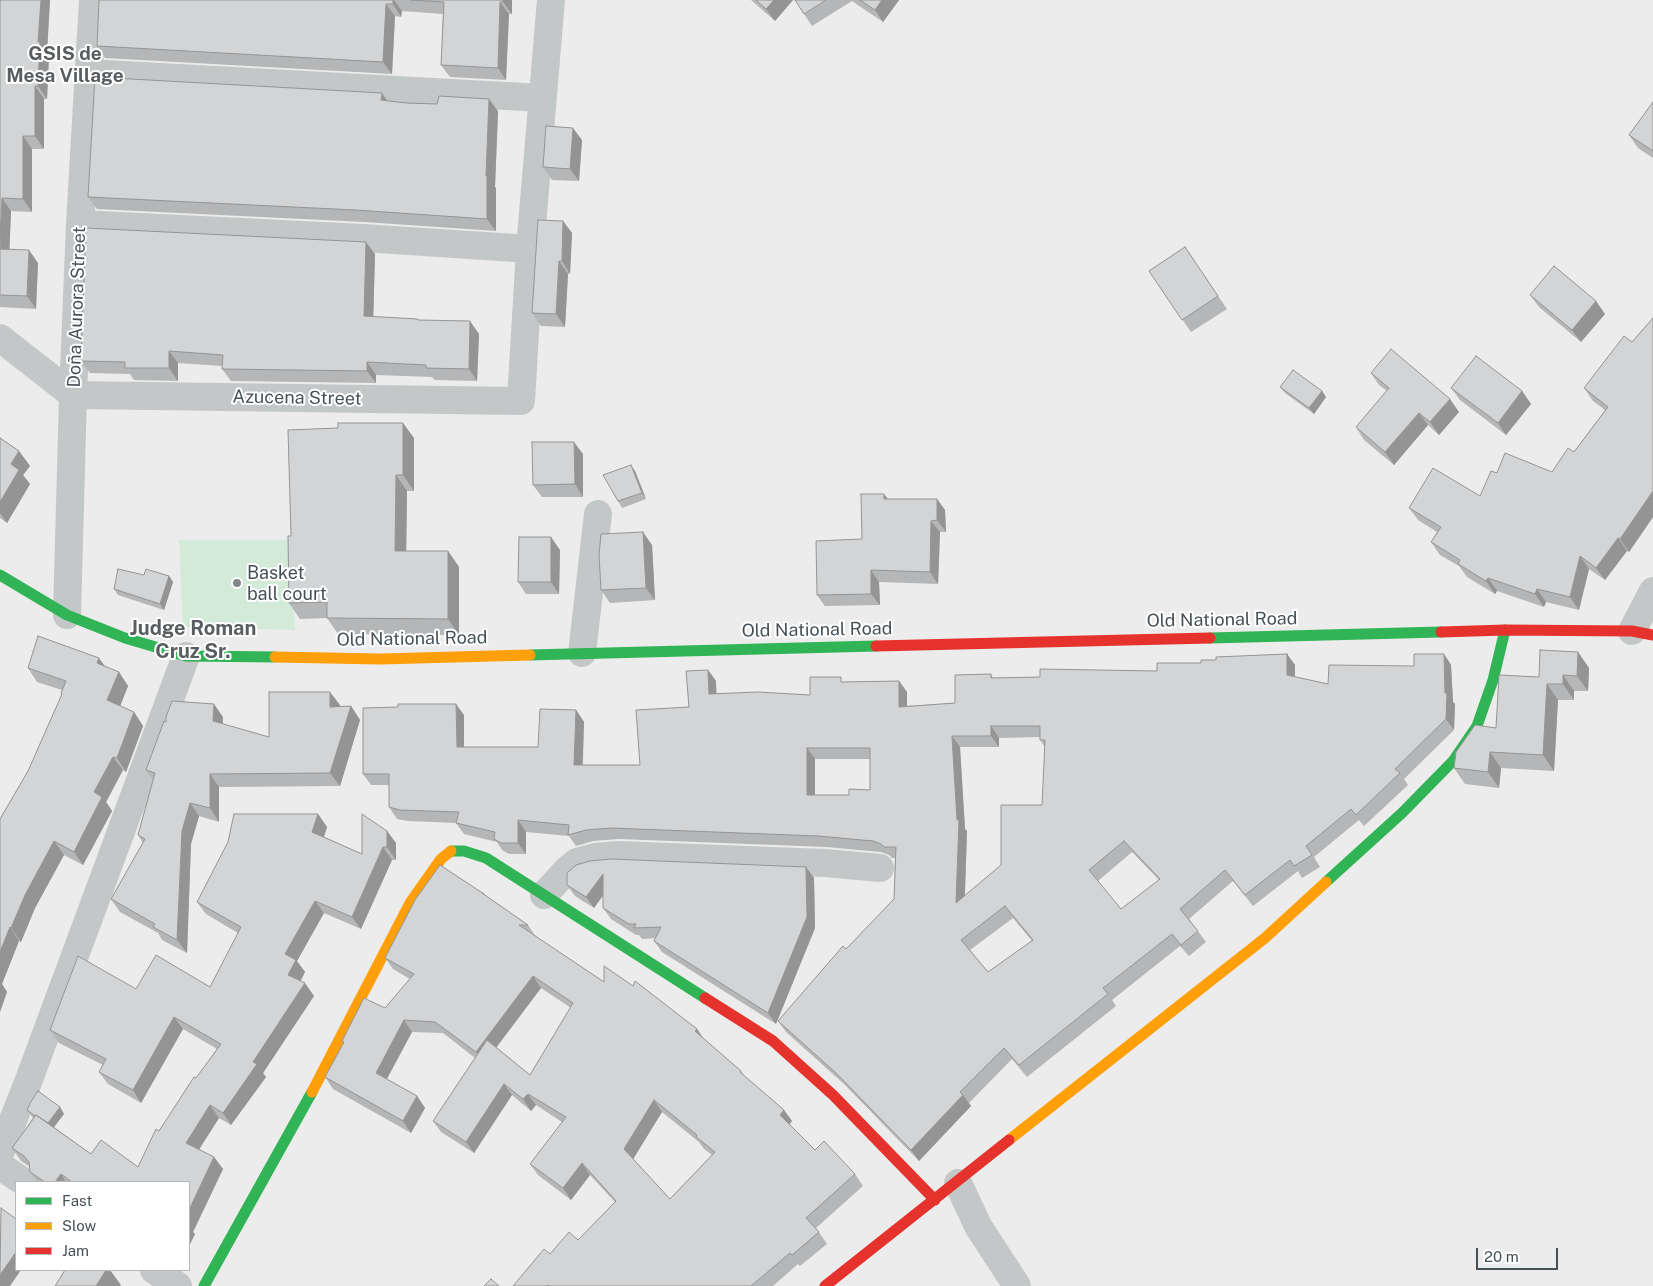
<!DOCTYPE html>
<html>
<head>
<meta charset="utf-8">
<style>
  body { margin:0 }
  #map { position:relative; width:1653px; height:1286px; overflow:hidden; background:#edecec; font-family:"Public Sans",sans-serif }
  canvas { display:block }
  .legend { position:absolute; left:15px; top:1181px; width:175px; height:90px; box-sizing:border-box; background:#fff; border:1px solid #b5b9bc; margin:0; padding:6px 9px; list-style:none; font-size:15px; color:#465157 }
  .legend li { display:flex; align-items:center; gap:10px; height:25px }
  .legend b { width:25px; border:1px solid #b5b9bc }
  .scale { position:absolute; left:1476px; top:1248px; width:82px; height:22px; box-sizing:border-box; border:2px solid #465157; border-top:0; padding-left:6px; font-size:15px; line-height:18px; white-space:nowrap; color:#465157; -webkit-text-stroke:4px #fff; paint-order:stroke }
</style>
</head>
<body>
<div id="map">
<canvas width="1653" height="1286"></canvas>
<ul class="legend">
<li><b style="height:6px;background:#30b455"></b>Fast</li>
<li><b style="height:6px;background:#ff9f0a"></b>Slow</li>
<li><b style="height:6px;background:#e5322d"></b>Jam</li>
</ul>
<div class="scale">20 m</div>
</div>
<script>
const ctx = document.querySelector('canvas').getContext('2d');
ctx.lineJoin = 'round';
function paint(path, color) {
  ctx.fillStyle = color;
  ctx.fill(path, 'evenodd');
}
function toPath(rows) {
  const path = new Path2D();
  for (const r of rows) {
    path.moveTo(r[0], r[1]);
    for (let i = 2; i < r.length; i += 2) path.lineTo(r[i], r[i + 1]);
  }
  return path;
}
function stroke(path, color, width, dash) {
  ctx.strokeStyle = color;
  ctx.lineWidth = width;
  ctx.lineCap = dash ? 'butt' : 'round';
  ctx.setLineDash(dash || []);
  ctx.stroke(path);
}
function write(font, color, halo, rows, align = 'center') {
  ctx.font = font + ' "Public Sans",sans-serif';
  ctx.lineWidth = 4;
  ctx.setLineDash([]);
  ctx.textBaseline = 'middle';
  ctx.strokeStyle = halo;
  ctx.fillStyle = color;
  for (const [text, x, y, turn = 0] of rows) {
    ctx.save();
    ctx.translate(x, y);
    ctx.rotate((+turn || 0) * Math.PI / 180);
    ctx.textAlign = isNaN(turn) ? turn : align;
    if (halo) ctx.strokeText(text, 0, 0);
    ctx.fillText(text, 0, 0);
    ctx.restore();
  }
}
paint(toPath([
  [179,540,290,540,295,630,183,627]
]), '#d3ead8');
stroke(toPath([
  [88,73,542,98],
  [80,224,363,238,530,249],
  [0,338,73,395,521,401,530,249,551,0],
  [67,615,73,395,80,224,93,0],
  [1632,631,1653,591],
  [582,653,598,514],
  [544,895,567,870,577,862,595,857,618,855,825,863,880,868],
  [0,1153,27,1085,186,656],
  [0,1166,24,1182],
  [958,1183,978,1226,1017,1286],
  [154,1270,178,1286]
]), '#c4c7c8', 28);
stroke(toPath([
  [0,575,67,615,125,638,186,656,275,657],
  [1210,638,1441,632],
  [530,655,876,646],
  [451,851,464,851,486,858,705,998],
  [1326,882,1402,813,1453,761,1477,726,1493,680,1505,630],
  [204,1286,312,1092]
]), '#30b455', 11);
stroke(toPath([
  [275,657,380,659,530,655],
  [312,1092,410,903,441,859,451,851],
  [1009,1140,1265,938,1326,882]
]), '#ff9f0a', 11);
stroke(toPath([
  [1441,632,1505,630,1632,631,1653,635],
  [876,646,1210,638],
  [705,998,773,1041,833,1095,935,1200],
  [825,1286,1009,1140]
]), '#e5322d', 11);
paint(toPath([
  [0,0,50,0,47,52,49,55,47,99,44,99,44,149,32,149,32,212,11,211,9,250,38,263,36,309,0,307],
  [99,0,512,0,512,14,509,14,506,80,450,77,441,65,443,14,402,11,401,17,395,16,392,74,105,58,97,46],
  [751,0,793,0,775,21],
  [795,0,899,0,883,22,852,1,812,26],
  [387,101,498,111,495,187,496,188,496,231,364,222,97,209,88,197],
  [1653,102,1653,158,1638,148,1629,135],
  [582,140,579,181,552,180,543,167],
  [563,221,572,233,570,274,568,274,565,327,541,326,532,313],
  [1185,247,1227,309,1191,332,1149,271],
  [375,254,373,317,420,320,479,334,477,381,435,380,432,377,376,375,376,383,231,381,222,369,222,366,178,363,178,381,134,380,130,374,90,373,81,361],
  [1530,295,1605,314,1581,342,1539,307],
  [1653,318,1653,517,1629,552,1627,551,1605,580,1589,569,1579,610,1546,602,1544,607,1497,591,1495,594,1467,577,1459,566,1440,555,1431,542,1437,532,1418,520,1409,508,1480,496,1497,473,1552,472,1574,452,1605,410,1593,401,1584,388,1632,342],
  [1371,373,1459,412,1439,435,1428,425,1394,465,1364,440,1356,427,1387,391,1379,385],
  [1280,387,1322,391,1326,397,1314,414,1285,393],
  [1451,388,1522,391,1531,404,1506,435,1460,400],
  [0,438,19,451,30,466,23,475,30,484,7,523,0,518],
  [414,438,414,491,407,491,406,551,448,551,459,567,459,635,338,634,327,618,300,619,289,603],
  [583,454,583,497,542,497,533,485],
  [635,471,646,499,622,508,618,501],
  [884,494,888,499,937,499,945,510,946,532,940,532,938,584,879,582,880,605,825,606,817,595,862,539],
  [652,545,655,600,610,603,601,590],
  [560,550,559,594,526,594,518,582],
  [144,575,169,576,173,582,164,610,118,595,114,589],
  [1578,652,1589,668,1588,691,1574,691,1574,700,1558,700,1554,771,1501,768,1499,788,1465,784,1454,768,1496,728,1539,677],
  [1287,654,1295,665,1295,677,1328,684,1414,666,1444,654,1451,665,1453,702,1455,704,1454,730,1404,779,1408,785,1364,826,1359,820,1314,857,1320,867,1302,878,1298,871,1253,906,1233,881,1189,919,1206,942,1189,956,1180,946,1112,1000,1116,1006,1027,1077,1012,1059,969,1103,971,1106,919,1161,844,1084,786,1032,778,1021,894,899,895,858,892,858,889,855,881,852,826,847,619,839,593,841,576,846,569,836,526,832,526,854,509,854,502,850,497,842,464,834,456,823,408,821,397,819,389,807,389,785,371,785,363,774,398,707,464,715,464,747,538,747,576,710,584,722,583,765,640,765,689,707,708,670,716,681,716,694,810,695,845,682,899,681,907,692,907,706,955,703,991,674,993,678,1040,677,1157,671,1216,660],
  [1040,737,1040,740,1045,747,1042,805,1001,865,965,896,967,831,965,829,960,747,999,747,999,738],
  [815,759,870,759,870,790,849,795,815,795],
  [1132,852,1159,880,1121,909,1098,881],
  [1013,918,1032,941,988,972,970,950],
  [99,658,105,667,119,672,128,686,120,706,134,712,143,726,126,772,123,770,106,802,112,811,83,865,64,855,35,908,21,942,19,941,2,984,7,992,0,1012,0,819,28,771,62,695,61,693,62,690,37,682,28,668],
  [340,705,340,707,351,706,360,720,340,786,219,787,219,822,199,816,191,844,187,953,162,940,158,933,120,912,111,899,143,843,138,835,153,780,146,770,166,722,223,717,223,724,269,737],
  [318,814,327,827,324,837,362,854,387,831,396,843,396,860,392,860,361,929,324,913,297,961,305,972,301,981,314,996,263,1073,266,1077,231,1125,219,1118,199,1149,214,1157,223,1169,193,1232,195,1234,189,1246,189,1182,38,1182,30,1172,30,1167,21,1161,12,1148,33,1118,27,1110,60,1107,64,1114,54,1127,91,1154,138,1167,159,1131,217,1049,183,1029,141,1103,108,1084,99,1072,103,1065,59,1043,50,1030,136,989,210,987,238,933,206,914,197,902],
  [814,878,815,928,776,1024,662,952,654,941,656,938,642,939,639,935,636,935,611,919,603,908,603,896,594,908,575,896,567,885],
  [484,894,487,897,528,925,536,937,604,982,633,986,697,1029,703,1038,741,1071,746,1078,784,1110,792,1121,789,1125,815,1150,855,1174,863,1186,816,1228,827,1244,800,1266,798,1264,773,1286,513,1286,550,1254,578,1240,615,1202,590,1175,571,1200,538,1175,530,1164,562,1122,536,1105,531,1111,512,1095,474,1153,441,1132,433,1121,475,1058,443,1033,412,1032,387,1079,417,1096,425,1108,411,1133,333,1089,325,1077,344,1043,342,1041,385,1008,410,979,393,969,385,958,415,900],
  [541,988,571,1008,530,1075,496,1047],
  [662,1112,699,1142,704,1149,712,1155,670,1199,633,1159]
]), '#b5b6b7');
paint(toPath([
  [41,0,50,0,47,52,49,55,47,99,38,86,38,42],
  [393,0,394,0,402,11,401,17,393,4],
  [503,0,512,0,512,14,503,2],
  [774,0,793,0,775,21,766,9],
  [882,0,899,0,883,22,875,10],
  [500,2,509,14,506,80,498,68],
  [386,4,395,16,392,74,383,62],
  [35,86,44,99,44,149,35,136],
  [382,93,390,105,381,100],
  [489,99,498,111,495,187,496,188,496,231,487,219,486,176],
  [573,128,582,140,579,181,570,169],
  [23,136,32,149,32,212,23,199],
  [2,198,11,211,9,262,0,250],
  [563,221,572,233,570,274,562,261],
  [366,242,375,254,373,329,364,316],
  [29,250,38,263,36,309,27,296],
  [559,261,568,274,565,327,556,314],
  [1596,301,1605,314,1581,342,1572,330],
  [470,321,479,334,477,381,469,369],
  [169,351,178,363,178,381,169,368],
  [367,362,376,375,376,383,367,371],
  [1322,391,1326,397,1314,414,1309,408],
  [1522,391,1531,404,1506,435,1498,423],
  [1450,399,1459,412,1439,435,1430,422],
  [1419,413,1428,425,1394,465,1385,452],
  [403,423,414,438,414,491,403,475],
  [574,442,583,454,583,497,575,484],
  [19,451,30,466,23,475,30,484,7,523,0,513,0,502,11,464],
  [631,465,635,471,646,499,642,493],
  [396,475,407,491,406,567,395,551],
  [1653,491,1653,517,1629,552,1620,539],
  [884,494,892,505,884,499],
  [937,499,945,510,946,532,937,520],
  [931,521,940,532,938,584,930,572],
  [643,532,652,545,655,600,646,588],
  [551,537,560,550,559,594,551,582],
  [1618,538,1627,551,1605,580,1596,568],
  [448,551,459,567,459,635,448,619],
  [1580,556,1589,569,1579,610,1570,597],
  [871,570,879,582,880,605,871,594],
  [169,576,173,582,164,610,160,604],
  [1488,578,1497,591,1495,594,1486,581],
  [1537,589,1546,602,1544,607,1535,594],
  [1578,652,1589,668,1588,691,1577,676],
  [1287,654,1295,665,1295,687,1287,675],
  [1444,654,1451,665,1453,702,1455,704,1454,730,1446,719],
  [99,658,109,672,97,663],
  [708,670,716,681,717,706,709,694],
  [119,672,128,686,117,714,107,700],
  [1563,675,1574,691,1574,700,1563,684],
  [899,681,907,692,907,718,899,707],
  [1547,684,1558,700,1554,771,1543,755],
  [330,692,340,705,340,720,330,707],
  [214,704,223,717,222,734,213,721],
  [456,704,464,715,464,758,457,747],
  [351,706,360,720,340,786,330,773],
  [576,710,584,722,582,776,574,765],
  [134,712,143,726,126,772,117,758],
  [991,726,999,738,999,747,991,736],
  [952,736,960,747,965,829,967,831,964,915,956,903,957,820],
  [807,748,815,759,815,806,807,795],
  [1490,752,1501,768,1499,788,1488,772],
  [113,757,123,770,106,802,112,811,83,865,74,852,94,792],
  [210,774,219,787,219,822,210,808],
  [190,803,199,816,191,844,187,953,177,940,182,831],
  [318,814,327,827,321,845,312,832],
  [518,820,526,832,526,854,518,843],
  [387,831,396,843,396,860,387,847],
  [54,841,64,855,35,908,21,942,11,928,25,895],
  [383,847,392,860,361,929,352,917],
  [806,867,814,878,815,928,776,1024,768,1013],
  [603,874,610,885,594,908,586,897],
  [315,901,324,913,297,961,305,972,297,987,288,975,285,954],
  [10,927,19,941,2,984,7,992,0,1012,0,952],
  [533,976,541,988,484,1064,476,1052],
  [305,983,314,996,263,1073,266,1077,231,1125,223,1113,253,1062],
  [174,1017,183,1029,141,1103,133,1090],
  [404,1020,412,1032,384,1084,376,1073],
  [697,1029,705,1041,695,1031],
  [504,1084,512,1095,474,1153,466,1142],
  [528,1094,536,1105,531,1111,523,1099],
  [963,1095,971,1106,919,1161,911,1150],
  [417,1096,425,1108,411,1133,403,1121],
  [654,1100,662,1112,632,1161,624,1149],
  [210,1105,219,1118,195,1156,186,1143],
  [60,1107,64,1114,51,1131,47,1125],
  [784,1110,792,1121,788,1126,780,1115],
  [214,1157,223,1169,193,1232,195,1234,189,1246,189,1210],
  [582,1163,590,1175,571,1200,563,1188],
  [61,1174,66,1182,55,1182],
  [16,1252,16,1270,21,1270,10,1286,0,1286,0,1275],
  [106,1270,110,1270,121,1285,120,1286,96,1286]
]), '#949495');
const building = toPath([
  [0,0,41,0,38,42,40,42,38,86,35,86,35,136,23,136,23,199,2,198,0,240,0,0],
  [99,0,393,0,393,4,386,4,383,62,97,46,99,0],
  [411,0,503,0,503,2,500,2,498,68,441,65,444,2,411,0],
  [756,0,774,0,766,9,756,0],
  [795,0,826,0,804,14,795,0],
  [860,0,882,0,875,10,860,0],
  [95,77,382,93,381,100,406,103,437,104,439,96,489,99,486,176,487,176,487,219,355,210,88,197,95,77],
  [1653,102,1653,151,1629,135,1653,102],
  [546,126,573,128,570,169,543,167,546,126],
  [538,220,563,221,562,261,559,261,556,314,532,313,538,220],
  [86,228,366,242,364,316,418,319,418,320,470,321,469,369,426,368,426,365,367,362,367,371,222,369,223,355,169,351,169,368,125,368,125,362,81,361,86,228],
  [1185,247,1218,296,1182,320,1149,271,1185,247],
  [0,249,29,250,27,296,0,295,0,249],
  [1554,266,1596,301,1572,330,1530,295,1554,266],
  [1653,318,1653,491,1620,539,1618,538,1596,568,1580,556,1570,597,1537,589,1535,594,1488,578,1486,581,1458,564,1460,560,1431,542,1441,527,1409,508,1433,468,1480,496,1491,471,1497,473,1505,453,1552,472,1568,448,1574,452,1608,407,1584,388,1624,336,1632,342,1653,318],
  [1391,349,1450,399,1430,422,1419,413,1385,452,1356,427,1389,388,1371,373,1391,349],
  [1476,356,1522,391,1498,423,1451,388,1476,356],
  [1293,370,1322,391,1309,408,1280,387,1293,370],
  [338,423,403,423,403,475,396,475,395,551,448,551,448,619,327,618,327,602,289,603,288,536,291,536,288,430,338,428,338,423],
  [0,438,19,451,11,464,19,470,0,502,0,438],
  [532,442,574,442,575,484,533,485,532,442],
  [631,465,642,493,618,501,603,475,631,465],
  [861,494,884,494,884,499,937,499,937,520,931,521,930,572,871,570,871,594,817,595,816,541,862,539,861,494],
  [643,532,646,588,601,590,599,555,601,534,643,532],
  [519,537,551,537,551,582,518,582,519,537],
  [118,569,144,575,146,569,169,576,160,604,114,589,118,569],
  [38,636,99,658,97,663,119,672,107,700,134,712,117,758,113,757,94,792,102,797,74,852,54,841,25,895,11,928,10,927,0,952,0,819,28,771,62,694,61,693,66,681,28,668,38,636],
  [1540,650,1578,652,1577,676,1563,675,1563,684,1547,684,1543,755,1490,752,1488,772,1454,768,1456,752,1475,725,1496,728,1499,675,1539,677,1540,650],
  [1287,654,1287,675,1328,684,1329,665,1414,666,1414,654,1444,654,1445,693,1447,693,1446,719,1395,769,1400,773,1356,815,1351,809,1306,846,1312,855,1294,866,1290,860,1245,895,1225,870,1180,909,1198,931,1181,945,1172,934,1103,988,1108,994,1019,1065,1004,1048,960,1092,963,1095,911,1150,836,1073,778,1021,843,946,846,949,894,899,896,847,884,847,881,844,873,841,818,836,611,828,586,830,568,835,569,825,518,820,518,843,501,843,494,839,495,832,456,823,459,812,400,810,389,807,389,774,363,774,363,708,398,707,398,704,456,704,457,747,538,747,540,709,576,710,574,765,640,765,636,710,689,707,686,671,708,670,709,694,758,692,810,695,810,677,841,677,841,682,899,681,899,707,955,703,955,675,991,674,991,678,1040,677,1040,669,1157,671,1157,663,1201,663,1201,660,1216,660,1216,657,1287,654],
  [991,726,1040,726,1040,740,1045,740,1042,805,1001,805,1001,865,956,903,959,820,957,820,952,736,991,736,991,726],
  [807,748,870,748,870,790,849,789,849,795,807,795,807,748],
  [1124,841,1160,879,1121,909,1089,870,1124,841],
  [1005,906,1033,940,988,972,961,940,1005,906],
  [269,692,330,692,330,707,351,706,330,773,210,774,210,808,190,803,182,831,177,940,153,927,155,924,111,899,145,839,138,835,155,773,146,770,164,721,166,722,166,717,172,701,214,704,213,721,269,737,269,692],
  [234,814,318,814,312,832,362,854,362,814,387,831,387,847,383,847,352,917,315,901,285,954,296,960,288,975,305,983,253,1062,257,1064,223,1113,210,1105,186,1143,214,1157,189,1210,189,1182,72,1182,61,1174,55,1182,45,1182,30,1172,29,1162,24,1156,12,1148,36,1115,91,1154,101,1140,138,1167,156,1129,159,1131,194,1077,196,1078,221,1044,174,1017,133,1090,99,1072,106,1059,50,1030,78,956,136,989,156,955,210,987,241,927,197,902,228,842,234,814],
  [611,859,806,867,807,917,768,1013,654,941,661,927,634,928,636,924,629,924,603,908,603,874,586,897,567,885,567,873,576,865,590,861,611,859],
  [440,865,484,894,482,893,528,925,519,925,604,982,604,966,633,986,635,981,697,1029,695,1031,741,1071,740,1072,784,1110,780,1115,815,1150,824,1141,855,1174,806,1218,819,1232,792,1255,790,1253,751,1286,549,1286,548,1285,547,1286,513,1286,544,1249,550,1254,569,1232,578,1240,616,1201,582,1163,563,1188,530,1164,566,1117,528,1094,523,1099,504,1084,466,1142,433,1121,487,1040,530,1075,573,1003,533,976,476,1052,435,1022,404,1020,376,1073,417,1096,403,1121,325,1077,344,1042,342,1041,364,998,385,1008,414,974,385,958,415,900,440,865],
  [654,1100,697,1135,696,1137,715,1152,670,1199,624,1149,654,1100],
  [38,1091,60,1107,48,1123,36,1115,35,1116,27,1110,30,1103,38,1091],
  [1,1208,16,1219,16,1252,0,1275,1,1208],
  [65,1270,106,1270,96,1286,55,1286,65,1270],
  [491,1279,499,1286,484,1286,491,1279]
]);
paint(building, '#d3d4d5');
stroke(building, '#949495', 1);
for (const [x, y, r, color] of [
  [237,583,5,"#80878b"]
]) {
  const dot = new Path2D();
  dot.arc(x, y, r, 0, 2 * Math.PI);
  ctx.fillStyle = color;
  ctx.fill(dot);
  stroke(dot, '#fff', 2);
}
write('18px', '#465157', '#fff', [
  ["Doña Aurora Street",77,307,-88],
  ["Azucena Street",297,398,1],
  ["Old National Road",1222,620,-1],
  ["Old National Road",817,630,-1],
  ["Old National Road",412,639,-1]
]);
write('18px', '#465157', '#fff', [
  ["Basket",247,573],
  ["ball court",247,594]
], 'left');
write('bold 19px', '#595d5f', '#fff', [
  ["GSIS de",65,54],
  ["Mesa Village",65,76]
]);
write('bold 20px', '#595d5f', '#fff', [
  ["Judge Roman",193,629],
  ["Cruz Sr.",193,652]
]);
</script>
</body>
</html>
